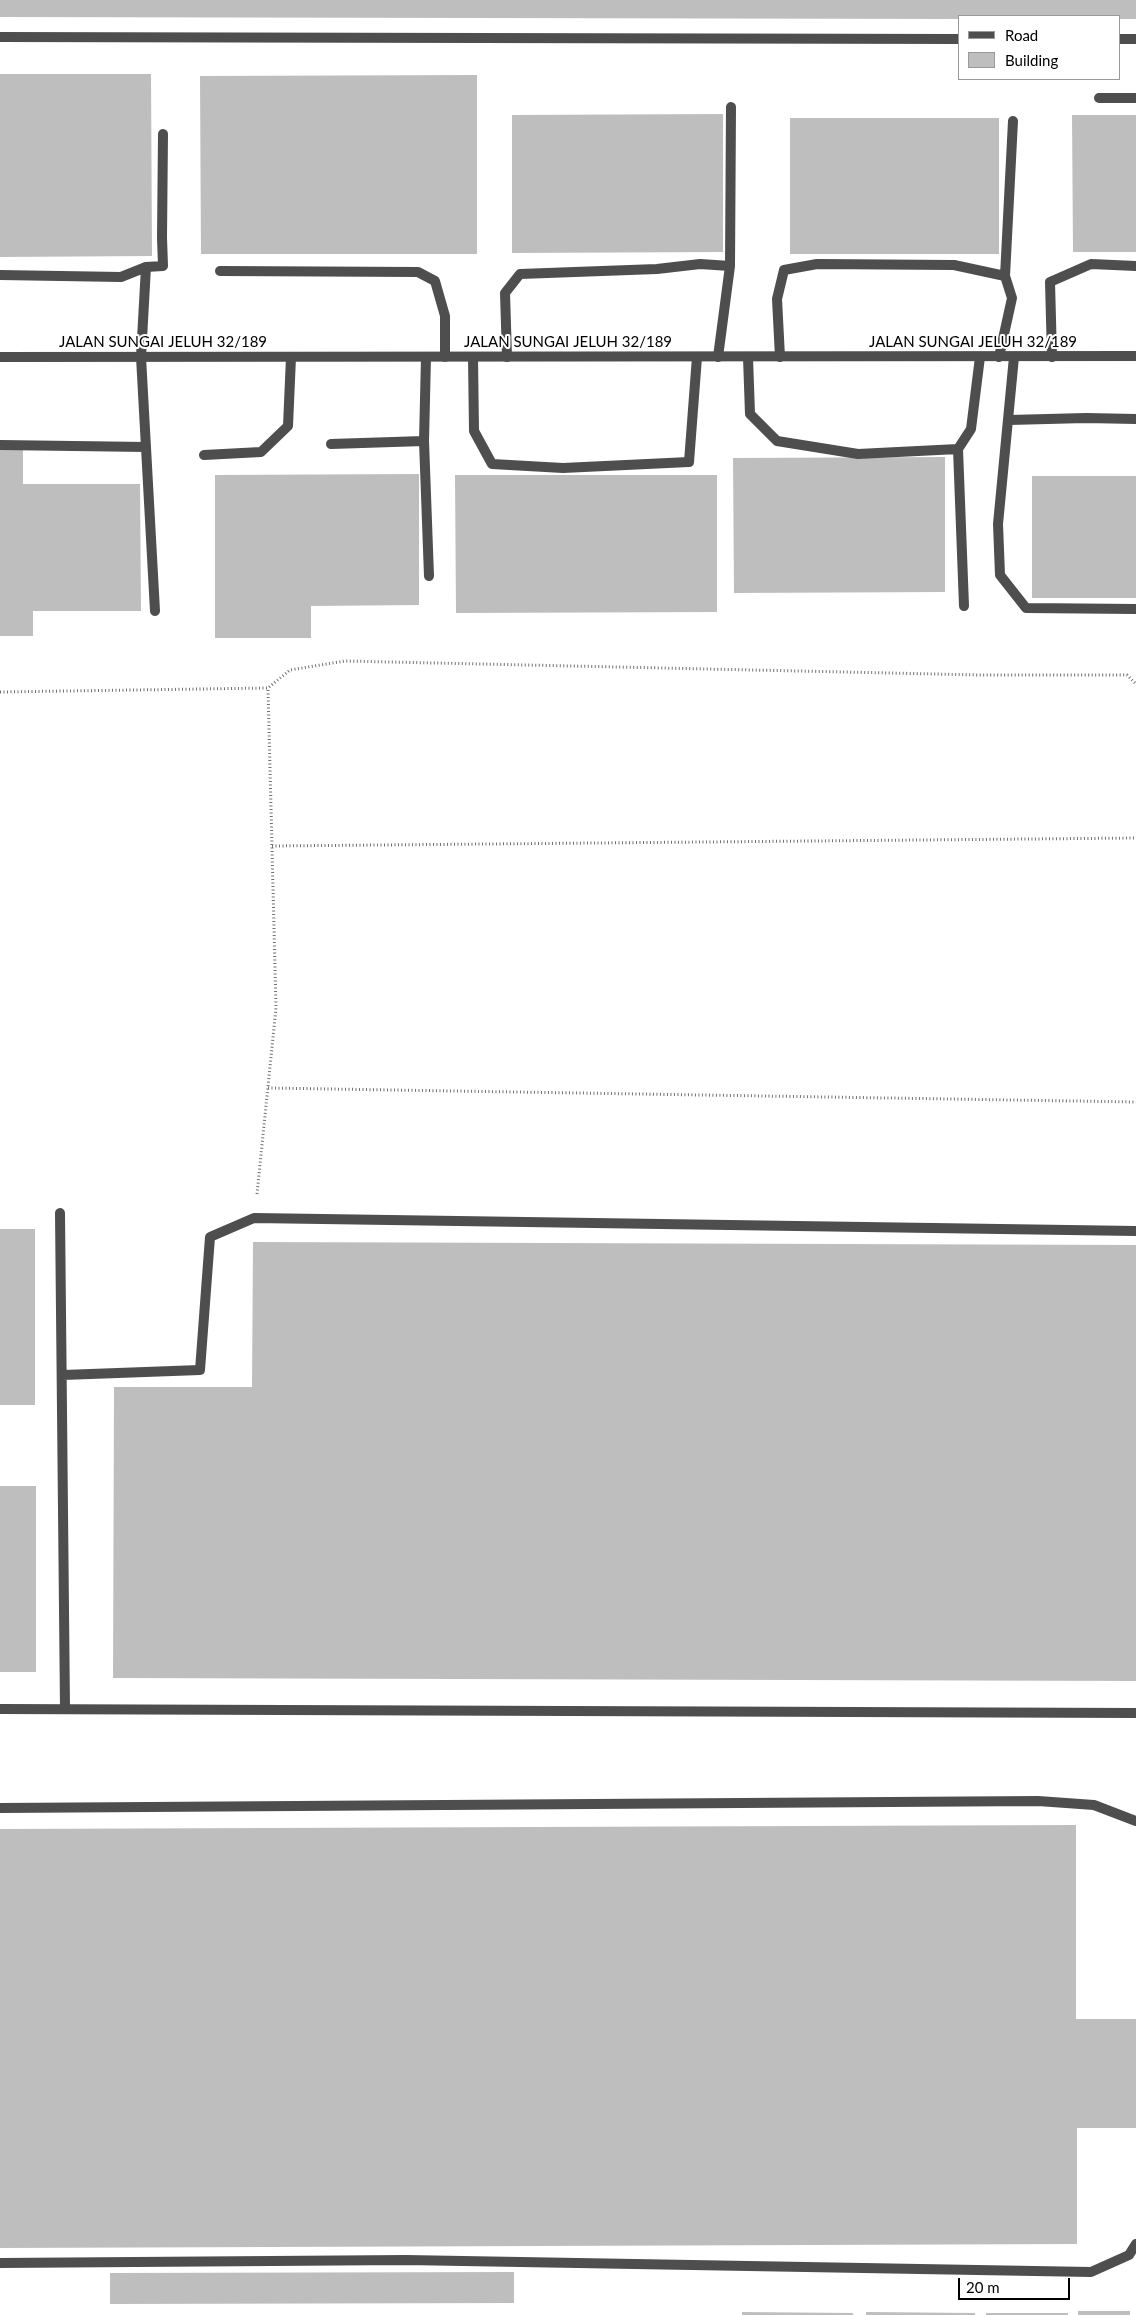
<!DOCTYPE html>
<html>
<head>
<meta charset="utf-8">
<style>
  body { margin:0 }
  #map { position:relative; width:1136px; height:2315px; overflow:hidden; background:#fff; font-family:Lato,sans-serif }
  canvas { display:block }
  .legend { position:absolute; left:958px; top:15px; width:162px; height:65px; box-sizing:border-box; background:#fff; border:1px solid #999; margin:0; padding:6px 9px; list-style:none; font-size:15px; color:#000 }
  .legend li { display:flex; align-items:center; gap:10px; height:25px }
  .legend b { width:25px; border:1px solid #999 }
  .scale { position:absolute; left:958px; top:2278px; width:112px; height:22px; box-sizing:border-box; border:2px solid #000; border-top:0; padding-left:6px; font-size:15px; line-height:18px; white-space:nowrap; color:#000; -webkit-text-stroke:4px #fff; paint-order:stroke }
</style>
</head>
<body>
<div id="map">
<canvas width="1136" height="2315"></canvas>
<ul class="legend">
<li><b style="height:6px;background:#4e4e4e"></b>Road</li>
<li><b style="height:14px;background:#bebebe"></b>Building</li>
</ul>
<div class="scale">20 m</div>
</div>
<script>
const ctx = document.querySelector('canvas').getContext('2d');
ctx.lineJoin = 'round';
function paint(path, color) {
  ctx.fillStyle = color;
  ctx.fill(path, 'evenodd');
}
function toPath(rows) {
  const path = new Path2D();
  for (const r of rows) {
    path.moveTo(r[0], r[1]);
    for (let i = 2; i < r.length; i += 2) path.lineTo(r[i], r[i + 1]);
  }
  return path;
}
function stroke(path, color, width, dash) {
  ctx.strokeStyle = color;
  ctx.lineWidth = width;
  ctx.lineCap = dash ? 'butt' : 'round';
  ctx.setLineDash(dash || []);
  ctx.stroke(path);
}
function write(font, color, halo, rows, align = 'center') {
  ctx.font = font + ' Lato,sans-serif';
  ctx.lineWidth = 4;
  ctx.setLineDash([]);
  ctx.textBaseline = 'middle';
  ctx.strokeStyle = halo;
  ctx.fillStyle = color;
  for (const [text, x, y, turn = 0] of rows) {
    ctx.save();
    ctx.translate(x, y);
    ctx.rotate((+turn || 0) * Math.PI / 180);
    ctx.textAlign = isNaN(turn) ? turn : align;
    if (halo) ctx.strokeText(text, 0, 0);
    ctx.fillText(text, 0, 0);
    ctx.restore();
  }
}
paint(toPath([
  [0,0,1136,0,1136,19,1120,19,1120,16,960,16,960,19,0,17],
  [0,74,151,74,152,256,0,257],
  [477,75,477,254,201,254,200,76],
  [723,114,723,252,512,253,512,115],
  [1072,115,1136,115,1136,252,1073,252],
  [790,118,999,118,999,254,790,254],
  [0,450,23,450,23,484,140,484,141,611,33,611,33,636,0,636],
  [945,457,945,592,734,593,733,458],
  [419,474,419,605,311,606,311,638,215,638,215,475],
  [455,475,717,475,717,612,456,613],
  [1032,476,1136,476,1136,598,1032,598],
  [0,1229,35,1229,35,1405,0,1405],
  [253,1242,1136,1245,1136,1681,113,1678,114,1387,252,1387],
  [0,1486,36,1486,36,1672,0,1672],
  [1076,1825,1076,2019,1136,2019,1136,2128,1077,2128,1077,2244,0,2248,0,1829],
  [514,2272,514,2303,110,2304,110,2273],
  [1078,2311,1130,2311,1130,2315,1078,2315],
  [742,2312,853,2313,853,2315,742,2315],
  [866,2312,975,2313,975,2315,866,2315],
  [986,2313,1068,2313,1068,2315,986,2315]
]), '#bebebe');
stroke(toPath([
  [0,692,268,688,290,670,345,661,980,675,1127,675,1136,684],
  [272,846,1136,838],
  [268,1088,1136,1102],
  [257,1194,276,1008,268,688]
]), '#707070', 3, [1, 2.5]);
stroke(toPath([
  [0,37,960,39],
  [1120,39,1136,39],
  [1099,98,1136,98],
  [146,267,141,357,155,611],
  [220,271,418,272,435,281,445,316,445,357],
  [0,275,121,277,146,267,163,266,162,238,163,134],
  [1005,276,1013,121],
  [426,357,424,441,429,576],
  [473,357,474,431,492,464,563,468,689,462,697,357],
  [507,357,505,293,520,274,657,269,700,264,730,266,731,107],
  [718,357,730,266],
  [748,357,750,414,777,441,858,454,958,449,971,429,980,357],
  [780,357,777,299,784,270,817,264,954,265,1005,276,1012,298,999,357],
  [1014,357,998,524,1000,575,1026,608,1136,609],
  [1052,357,1050,282,1091,264,1136,266],
  [1009,420,1086,418,1136,419],
  [331,444,424,441],
  [0,445,146,447],
  [958,449,964,606],
  [204,455,261,452,288,426,291,357],
  [60,1213,65,1708],
  [63,1375,200,1370,210,1237,254,1218,1136,1231],
  [0,1709,1136,1713],
  [0,1808,1038,1801,1094,1805,1136,1821],
  [0,2263,406,2260,1091,2272,1129,2255,1136,2244]
]), '#4e4e4e', 10);
stroke(toPath([
  [0,357,1136,356]
]), '#4e4e4e', 10);
write('15px', '#000', '#fff', [
  ["JALAN SUNGAI JELUH 32/189",163,342],
  ["JALAN SUNGAI JELUH 32/189",568,342],
  ["JALAN SUNGAI JELUH 32/189",973,342]
]);
</script>
</body>
</html>
